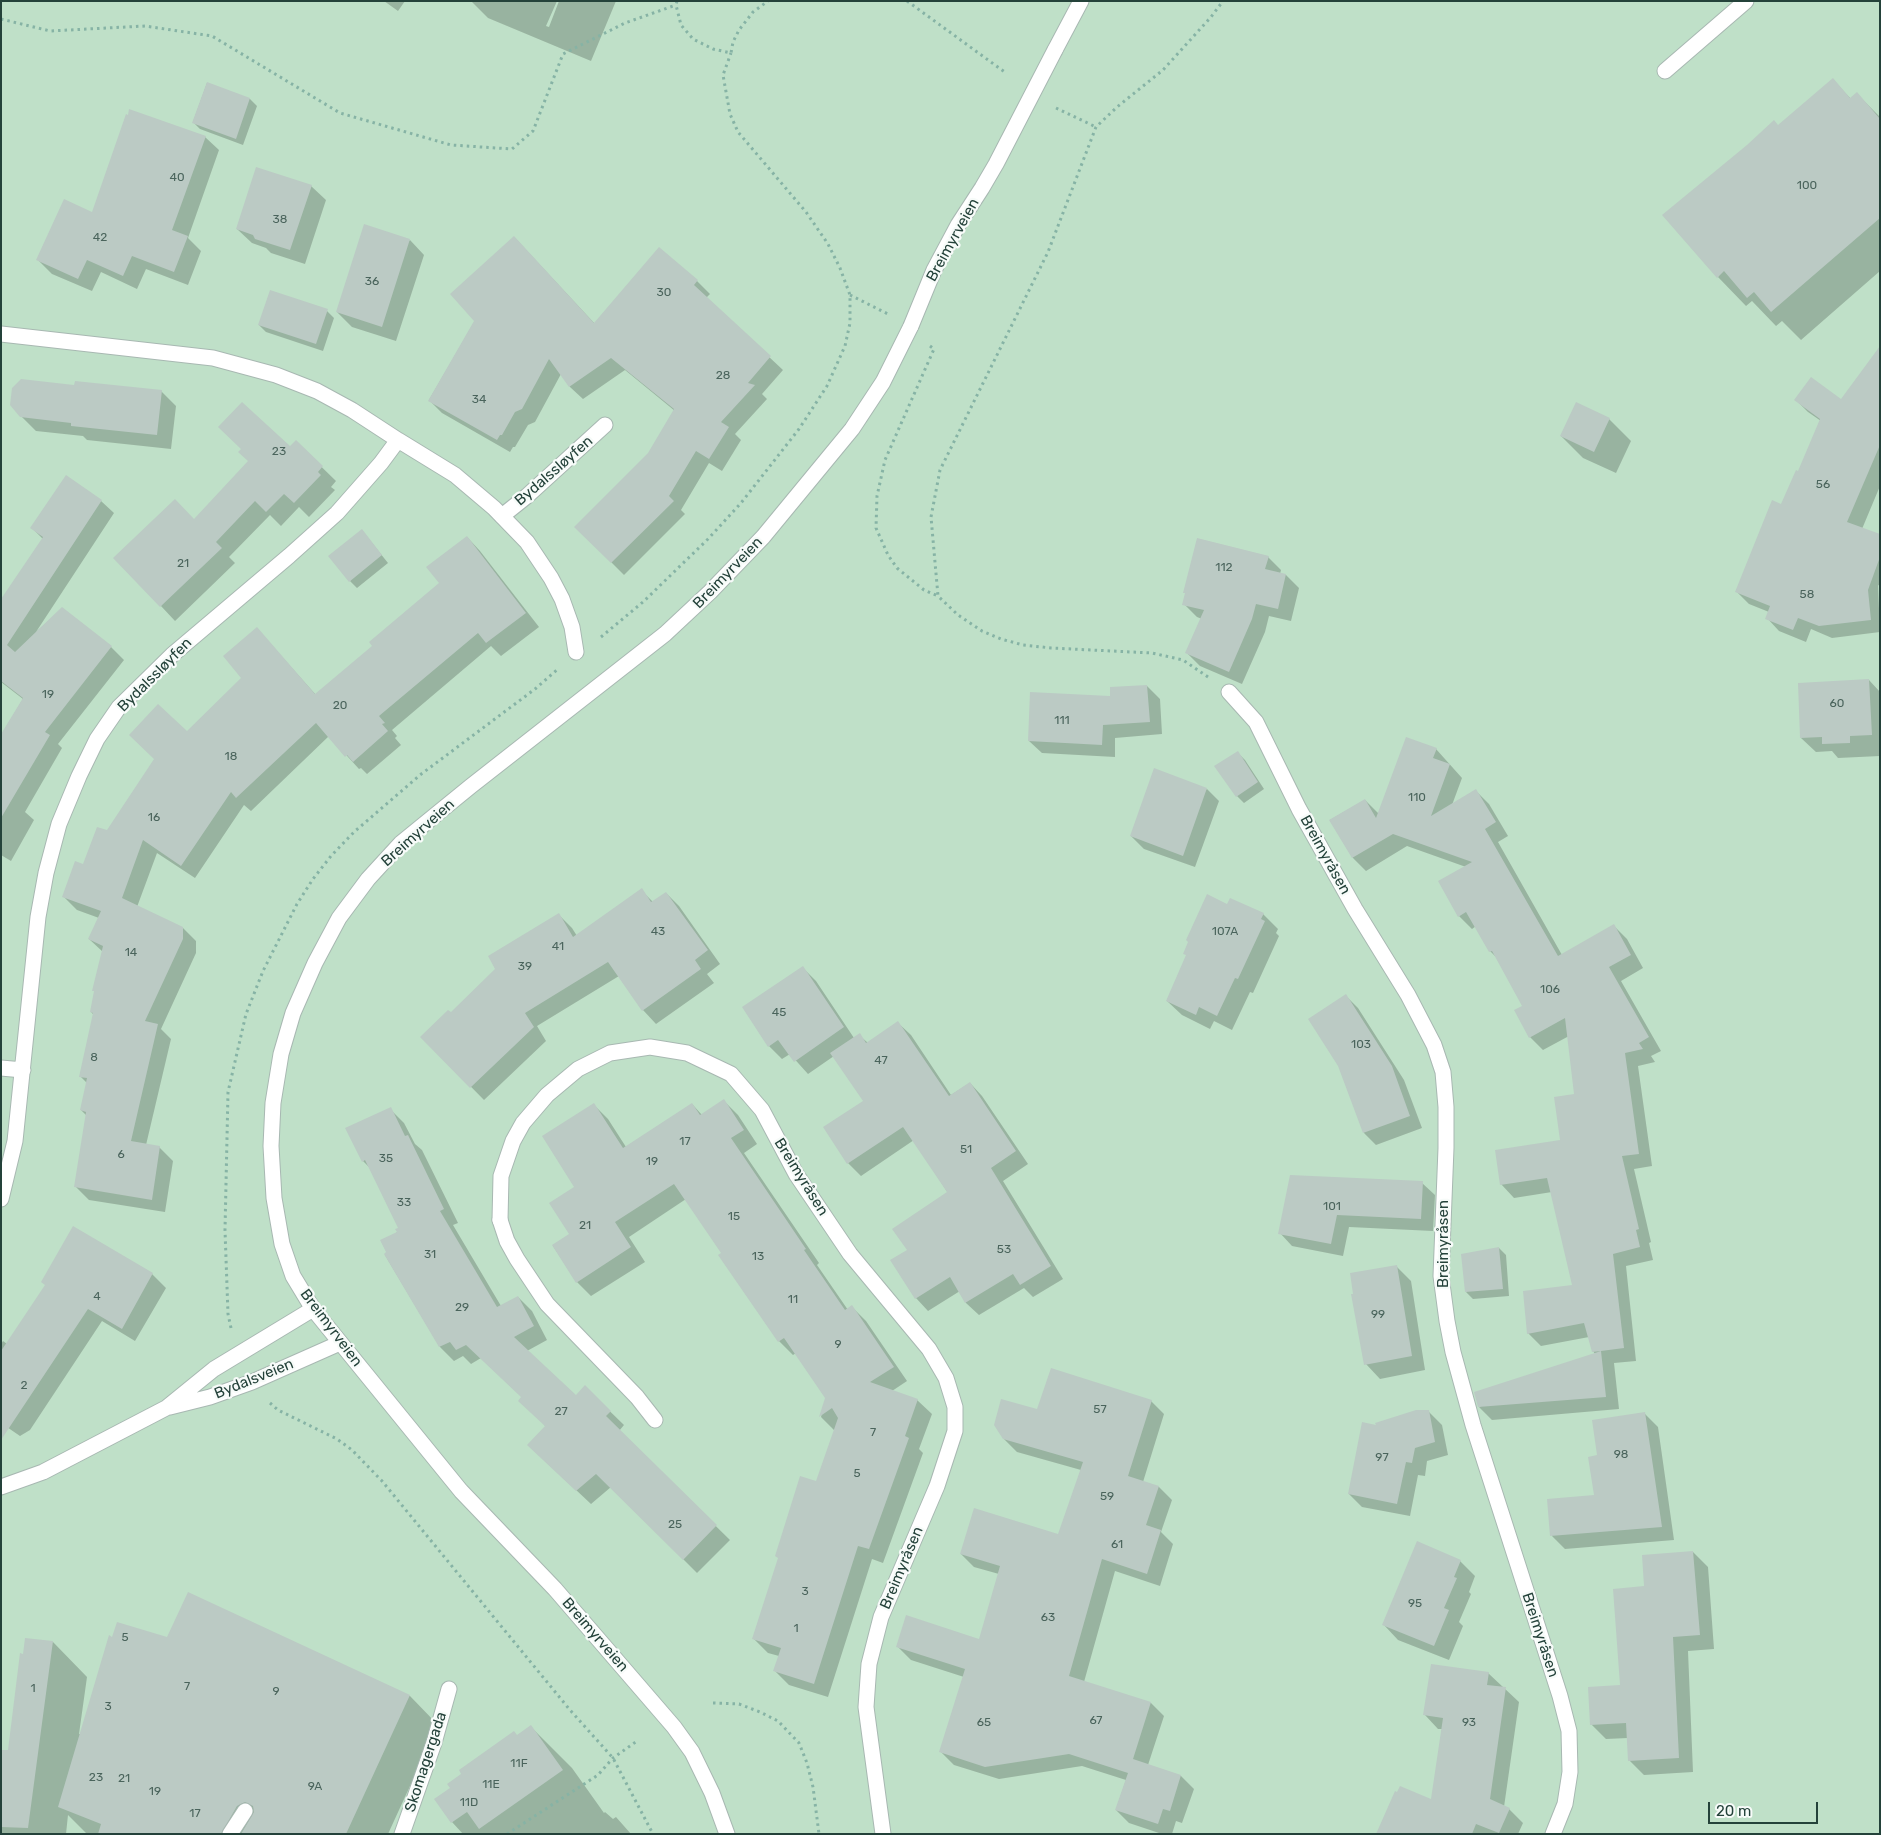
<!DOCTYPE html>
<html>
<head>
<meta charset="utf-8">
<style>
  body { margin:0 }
  #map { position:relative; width:1881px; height:1835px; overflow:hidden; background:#e6efeb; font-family:Rubik,sans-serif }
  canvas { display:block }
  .frame { position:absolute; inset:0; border:2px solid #24423a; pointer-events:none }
  .scale { position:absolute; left:1708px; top:1802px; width:110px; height:22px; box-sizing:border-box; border:2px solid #24423a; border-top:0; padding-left:6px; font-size:15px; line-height:18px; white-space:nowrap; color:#24423a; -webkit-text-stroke:4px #f7fbf9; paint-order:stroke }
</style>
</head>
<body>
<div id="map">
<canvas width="1881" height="1835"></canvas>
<div class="frame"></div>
<div class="scale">20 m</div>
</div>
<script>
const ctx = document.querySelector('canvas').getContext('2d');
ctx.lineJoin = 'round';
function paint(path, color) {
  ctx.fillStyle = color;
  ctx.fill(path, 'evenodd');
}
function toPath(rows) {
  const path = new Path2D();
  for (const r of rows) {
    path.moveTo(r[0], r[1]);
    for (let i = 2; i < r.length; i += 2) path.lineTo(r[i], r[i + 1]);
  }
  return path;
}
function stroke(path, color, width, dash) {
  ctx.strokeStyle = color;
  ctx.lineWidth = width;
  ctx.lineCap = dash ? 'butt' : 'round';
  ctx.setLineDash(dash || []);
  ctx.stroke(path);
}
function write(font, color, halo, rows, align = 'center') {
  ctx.font = font + ' Rubik,sans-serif';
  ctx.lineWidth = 4.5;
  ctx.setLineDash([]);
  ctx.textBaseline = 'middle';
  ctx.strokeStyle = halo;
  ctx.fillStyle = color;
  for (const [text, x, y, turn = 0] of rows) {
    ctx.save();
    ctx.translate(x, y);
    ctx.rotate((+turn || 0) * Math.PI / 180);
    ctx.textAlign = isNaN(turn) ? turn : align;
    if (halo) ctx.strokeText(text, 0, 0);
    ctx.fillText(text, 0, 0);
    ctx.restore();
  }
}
paint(toPath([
  [1,1,1880,1,1880,1834,1,1834]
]), '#bfe0c8');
paint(toPath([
  [384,1,405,1,398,11],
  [471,1,557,1,546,26,549,27,559,1,616,1,591,61,488,18],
  [1833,80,1851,99,1857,94,1880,117,1880,271,1801,340,1782,321,1776,326,1752,301,1746,306,1718,277],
  [207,83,250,99,257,106,243,145,200,129,193,122],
  [205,137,219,150,188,238,201,251,188,285,146,269,137,289,101,272,92,291,52,274,38,260,93,213],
  [311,186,326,200,305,264,271,253,266,248,252,243,237,229],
  [514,237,595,324,659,249,697,281,710,294,706,298,783,370,762,394,767,399,735,434,741,440,722,471,709,463,681,510,685,514,624,575,576,527,649,454,675,411,625,370,583,399,570,387,561,374,535,422,528,425,515,447,513,447,510,452,442,413,429,400,475,321],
  [410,240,424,255,396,341,352,327,337,312],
  [327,311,334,318,323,351,266,332,259,325],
  [1880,371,1880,486,1862,529,1880,536,1880,586,1878,585,1880,632,1832,638,1811,629,1806,642,1779,631,1767,618,1769,612,1749,604,1736,591,1798,473,1821,421,1808,412,1796,400,1842,400],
  [76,386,161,391,176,406,171,449,87,440,83,436,36,431,21,416],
  [1609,419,1631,441,1616,473,1583,458,1561,436],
  [296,442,336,481,331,487,335,490,309,517,299,507,281,526,270,515,229,557,235,563,175,621,161,606,194,520,291,448],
  [101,501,114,513,36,632,62,609,111,647,124,660,58,744,62,748,25,812,34,820,11,861,1,855,1,736,23,699,1,682,1,598,3,599,43,539,32,528],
  [467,537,480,551,539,627,501,656,491,646,392,730,397,736,395,738,401,745,367,774,361,768,359,769,329,736,251,811,244,805,195,878,157,853,137,907,183,928,196,941,196,953,161,1029,171,1039,146,1145,159,1147,173,1161,165,1212,89,1200,76,1187,87,1116,81,1110,87,1083,80,1076,94,1015,91,1012,103,952,89,939,99,918,77,910,64,897,107,832,187,732,243,678,257,629,316,695,374,646,441,584],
  [368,538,388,563,357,588,350,581],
  [1268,557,1281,570,1280,574,1286,575,1299,588,1291,621,1269,616,1265,632,1242,684,1200,666,1187,653,1202,619,1197,617,1184,604],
  [1869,680,1880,692,1880,756,1838,758,1832,751,1816,752,1801,738],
  [1147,686,1160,699,1162,734,1115,738,1115,757,1042,753,1029,741,1112,697],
  [1436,749,1462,778,1452,805,1476,791,1489,804,1508,836,1498,842,1562,955,1614,926,1627,939,1643,968,1621,981,1661,1051,1651,1056,1655,1062,1638,1066,1652,1166,1634,1169,1651,1242,1649,1243,1653,1260,1626,1266,1636,1361,1614,1363,1619,1409,1492,1420,1479,1407,1595,1354,1593,1351,1589,1337,1541,1346,1528,1333,1573,1286,1552,1192,1514,1198,1501,1184,1561,1141,1576,1095,1569,1036,1543,1050,1530,1037,1524,1006,1498,959,1490,951,1476,926,1472,929,1459,916,1466,867,1407,846,1366,871,1353,858,1330,820,1365,800,1379,814],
  [1238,753,1245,760,1264,789,1244,803,1237,796],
  [1207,789,1219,801,1195,867,1144,849,1131,836],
  [641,890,653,902,666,893,679,906,720,964,707,974,714,983,656,1024,643,1010,619,976,537,1026,546,1041,484,1100,422,1037,451,1014,559,915,572,928,577,936],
  [1263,914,1278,929,1276,933,1279,936,1253,993,1250,992,1232,1030,1214,1021,1210,1029,1182,1015,1167,1001],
  [803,968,816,981,854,1038,859,1035,868,1043,898,1023,911,1035,951,1095,970,1083,982,1096,1028,1164,1003,1181,1063,1279,1033,1297,1024,1288,979,1315,966,1303,960,1291,928,1311,916,1298,908,1250,948,1193,914,1140,861,1176,848,1163,864,1101,834,1056,808,1074,790,1054,782,1059,769,1046],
  [1346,996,1358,1008,1404,1080,1422,1128,1376,1145,1364,1133],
  [724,1101,738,1115,757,1144,744,1153,819,1263,817,1265,848,1310,852,1307,866,1321,907,1381,892,1391,917,1400,932,1414,919,1449,923,1453,883,1563,872,1559,828,1697,789,1685,775,1671,779,1656,768,1653,754,1639,817,1483,835,1431,821,1417,826,1398,796,1353,793,1355,779,1341,723,1253,686,1199,629,1237,645,1262,591,1296,577,1282,553,1246,571,1235,576,1187,594,1105,608,1119,626,1147,692,1104,702,1115],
  [390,1109,404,1123,415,1144,422,1150,458,1223,453,1225,501,1306,518,1297,532,1311,547,1340,527,1351,576,1396,585,1387,624,1425,619,1431,730,1540,697,1573,611,1487,591,1504,543,1459,546,1427,522,1397,481,1358,471,1364,463,1356,454,1361,440,1347,385,1255,399,1228,370,1168,363,1161],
  [1422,1183,1435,1195,1433,1231,1349,1227,1343,1256,1292,1246,1280,1233],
  [73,1228,152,1274,166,1288,135,1341,102,1321,30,1430,20,1436,1,1423,1,1344,3,1341,7,1344,46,1286],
  [1499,1248,1506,1255,1509,1296,1473,1299,1466,1292],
  [1396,1266,1411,1281,1425,1370,1380,1379,1366,1364],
  [1151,1401,1164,1414,1143,1482,1159,1487,1172,1500,1161,1532,1173,1544,1160,1586,1115,1571,1084,1682,1151,1703,1164,1716,1148,1765,1181,1776,1194,1789,1182,1823,1176,1821,1172,1834,1162,1834,1129,1823,1116,1810,1126,1780,1082,1766,999,1779,954,1765,941,1752,964,1677,911,1660,898,1647,980,1641,999,1574,974,1567,961,1554,1059,1535,1081,1470,1017,1452,1004,1439,1038,1410],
  [1429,1412,1442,1425,1448,1455,1427,1461,1425,1476,1418,1475,1410,1516,1362,1507,1349,1494,1377,1427],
  [1645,1414,1658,1427,1674,1540,1565,1549,1552,1536,1548,1500,1595,1496,1598,1457],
  [1693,1552,1708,1567,1714,1649,1688,1651,1693,1772,1644,1775,1629,1760,1628,1738,1606,1739,1591,1724,1621,1686,1646,1587],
  [1460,1561,1475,1576,1469,1592,1471,1594,1459,1622,1463,1626,1449,1660,1398,1640,1384,1625],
  [188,1594,410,1696,438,1725,388,1834,87,1834,68,1815,66,1834,1,1834,1,1751,9,1752,24,1655,53,1642,87,1677,79,1734,81,1734,113,1638,168,1639],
  [1488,1673,1519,1702,1504,1807,1509,1809,1523,1823,1518,1834,1378,1834,1432,1801,1442,1729,1438,1729,1425,1715],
  [531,1727,572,1768,604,1813,605,1812,613,1819,616,1817,631,1834,463,1834,452,1822,517,1736]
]), '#0003');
paint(toPath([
  [1833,78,1850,98,1857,92,1880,119,1880,218,1771,312,1754,292,1747,298,1724,271,1717,278,1662,215,1747,145,1774,120,1778,125],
  [207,82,250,98,236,139,192,123],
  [129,109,206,136,172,230,188,236,174,272,132,256,123,276,87,260,78,279,36,260,64,199,92,212,126,114,128,115],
  [256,167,312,185,290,250,255,239,253,235,236,229],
  [364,224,410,239,382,327,336,312],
  [514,236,594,323,659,247,698,280,694,285,771,356,748,383,755,385,721,422,729,427,709,459,696,451,669,496,674,501,611,563,574,527,648,453,674,409,611,358,569,387,549,359,522,409,515,412,502,435,500,435,497,440,428,401,474,321,450,294],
  [270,290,328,309,316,344,258,325],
  [1880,346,1880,445,1847,522,1880,534,1880,557,1868,590,1871,620,1819,626,1798,618,1793,630,1765,619,1770,606,1735,592,1772,500,1781,504,1796,470,1798,471,1820,419,1794,400,1811,377,1841,399],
  [21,379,74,385,75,381,162,390,157,435,71,426,71,423,20,417,10,405,12,388],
  [242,402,290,446,296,440,323,466,318,472,321,475,294,503,284,494,266,512,255,501,216,542,222,548,160,607,113,558,175,499,194,519,248,461,238,452,241,449,218,427],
  [1576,402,1610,418,1594,452,1560,436],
  [66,475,102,500,7,645,15,652,62,607,112,646,45,732,50,735,1,818,1,734,23,698,1,681,1,599,43,537,30,528],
  [362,529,382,555,349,582,328,556],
  [467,536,526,613,486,643,478,633,379,716,385,723,382,724,388,731,353,762,347,755,345,757,316,723,236,798,231,792,181,866,143,840,122,898,183,927,183,939,145,1021,158,1024,131,1141,160,1146,152,1200,74,1187,86,1112,80,1110,87,1078,79,1077,93,1013,90,1012,94,991,92,991,103,946,88,939,101,911,62,897,75,861,83,864,97,827,107,830,154,759,129,735,158,704,187,731,241,678,223,656,257,627,315,694,372,646,369,642,439,583,426,567],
  [1197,538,1269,556,1265,569,1286,574,1278,609,1256,604,1252,619,1229,672,1185,653,1204,610,1182,605,1185,593,1183,593],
  [1869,679,1872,735,1850,736,1850,743,1822,744,1822,737,1800,738,1798,683],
  [1147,685,1150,722,1103,725,1102,745,1028,741,1030,692,1110,696,1110,687],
  [1406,737,1437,748,1433,758,1450,764,1431,816,1476,789,1496,822,1485,829,1558,956,1614,924,1631,955,1609,967,1649,1037,1639,1043,1643,1049,1625,1053,1639,1154,1622,1156,1639,1229,1636,1230,1640,1247,1613,1254,1624,1348,1601,1351,1606,1397,1478,1407,1474,1392,1601,1351,1592,1352,1584,1323,1527,1334,1523,1291,1572,1285,1547,1178,1500,1185,1495,1150,1560,1140,1554,1097,1574,1094,1565,1018,1529,1038,1514,1010,1522,1006,1492,951,1489,952,1466,912,1458,917,1438,881,1472,862,1393,834,1352,858,1329,820,1365,799,1376,818],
  [1238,751,1258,782,1236,797,1214,766],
  [1154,768,1207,788,1183,856,1130,836],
  [642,888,651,902,666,892,708,950,695,960,701,969,642,1011,608,962,525,1013,534,1027,470,1088,420,1037,448,1010,451,1012,495,969,488,956,559,913,573,937],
  [1207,894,1227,904,1230,898,1264,913,1261,919,1265,921,1238,979,1235,978,1217,1016,1199,1007,1196,1015,1166,1001,1186,955,1183,954,1188,942,1186,940],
  [803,966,844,1027,794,1062,778,1040,768,1047,742,1007],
  [1346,994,1392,1066,1410,1116,1363,1133,1338,1066,1308,1019],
  [898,1021,949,1096,970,1082,1016,1151,991,1168,1051,1266,1020,1285,1013,1274,965,1303,950,1277,915,1299,890,1260,907,1250,892,1229,947,1192,903,1127,847,1164,823,1127,863,1101,830,1053,860,1033,866,1043],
  [724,1099,744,1130,731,1138,806,1249,804,1250,845,1310,852,1305,894,1367,870,1382,918,1399,905,1436,909,1438,869,1549,858,1546,814,1684,773,1671,781,1648,752,1639,778,1558,775,1556,800,1476,816,1481,838,1418,832,1408,819,1417,825,1398,784,1338,778,1342,718,1255,721,1253,674,1184,615,1222,631,1247,576,1283,552,1245,569,1234,549,1203,574,1187,542,1136,594,1103,623,1148,692,1103,700,1115],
  [391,1107,405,1136,408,1135,444,1209,440,1211,497,1307,518,1296,534,1326,514,1337,576,1395,585,1385,611,1411,606,1416,717,1525,683,1560,596,1474,576,1491,527,1445,545,1426,518,1401,521,1397,466,1345,456,1350,450,1342,439,1347,384,1254,386,1252,380,1240,397,1232,395,1229,398,1228,365,1160,362,1162,345,1128],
  [1290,1175,1423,1181,1421,1219,1337,1215,1331,1244,1278,1234],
  [73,1226,153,1273,122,1329,88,1309,1,1440,1,1351,45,1285,41,1282],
  [1499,1247,1503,1289,1465,1292,1461,1254],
  [1397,1265,1412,1356,1364,1365,1351,1294,1353,1294,1350,1273],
  [1051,1368,1152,1400,1128,1476,1159,1486,1146,1525,1161,1530,1147,1574,1102,1559,1069,1676,1151,1702,1133,1759,1181,1775,1170,1811,1163,1809,1158,1824,1115,1810,1128,1773,1069,1754,985,1767,939,1752,965,1669,896,1647,906,1615,979,1639,1000,1566,960,1554,974,1508,1058,1534,1083,1462,1003,1439,994,1425,1001,1399,1037,1409],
  [1416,1410,1429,1410,1435,1442,1415,1448,1412,1463,1406,1462,1397,1504,1348,1494,1362,1422,1376,1425,1375,1423],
  [1645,1412,1662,1527,1550,1536,1547,1499,1594,1495,1588,1457,1597,1455,1592,1420],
  [1417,1541,1461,1560,1454,1577,1457,1578,1444,1608,1449,1610,1434,1646,1382,1625],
  [1693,1551,1700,1635,1673,1637,1679,1758,1628,1761,1626,1723,1590,1725,1588,1687,1620,1685,1613,1589,1644,1586,1642,1555],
  [188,1592,410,1695,346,1834,241,1834,254,1812,253,1806,245,1802,237,1806,221,1834,98,1834,101,1824,58,1807,109,1635,112,1637,117,1622,167,1637],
  [25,1638,53,1641,28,1828,1,1827,1,1750,8,1750,20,1653,23,1654],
  [1431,1664,1489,1672,1487,1685,1506,1687,1490,1799,1510,1808,1499,1833,1476,1824,1472,1834,1376,1834,1395,1791,1397,1792,1400,1786,1431,1799,1443,1718,1423,1715],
  [531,1725,563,1770,479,1829,467,1812,451,1823,434,1799,450,1788,447,1784,461,1774,459,1770,514,1731,517,1735]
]), '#bbcac4');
const service = toPath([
  [1665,71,1746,1],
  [502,516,527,496,605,425],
  [500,1220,507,1241,517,1259,547,1304,637,1397,655,1420],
  [230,1834,245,1811],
  [402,1834,434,1743,449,1689]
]);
const minor = toPath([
  [1,334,213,358,276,375,317,391,352,410,398,440,381,463,337,513,289,556,172,655,119,707,97,739,79,776,59,824,46,873,38,917,15,1141,1,1199],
  [398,440,455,475,494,508,527,542,551,578,562,599,572,627,576,652],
  [1229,692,1256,722,1299,809,1355,909,1408,995,1434,1045,1443,1072,1446,1107,1446,1148,1441,1276,1447,1321,1453,1352,1473,1425,1560,1696,1569,1731,1570,1772,1565,1804,1553,1834],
  [1,1068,23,1070],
  [500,1220,501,1176,513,1141,523,1123,547,1095,578,1069,610,1053,650,1047,687,1053,731,1074,762,1110,796,1174,850,1254,929,1349,946,1378,955,1407,955,1431,937,1486,881,1617,869,1664,866,1707,883,1834],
  [170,1407,210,1397,252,1382,340,1343],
  [1,1487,43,1472,166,1408,214,1369,313,1309]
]);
const tertiary = toPath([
  [1055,50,1081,1],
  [727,1834,712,1793,692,1752,674,1727,555,1589,461,1491,313,1309,293,1276,282,1244,274,1198,271,1146,273,1103,281,1054,293,1013,315,963,339,918,368,879,401,843,471,786,665,634,710,592,763,537,852,429,883,382,911,326]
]);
stroke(service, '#a8b8b2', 17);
stroke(minor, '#a8b8b2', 17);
stroke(tertiary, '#a8b8b2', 17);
stroke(toPath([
  [677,1,676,5,681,25,693,39,713,49,731,53,733,42,739,30,753,12,768,1],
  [907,1,1006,73],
  [1,19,50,31,145,26,212,36,340,113,451,145,512,149,533,131,563,54,625,23,676,5],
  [1056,108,1096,127],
  [850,295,888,314],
  [930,346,934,349,885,460,877,496,876,528,888,555,897,568,924,590,938,596],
  [601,637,643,602,708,539,741,503,799,429,827,386,845,346,850,323,850,295,840,268,828,244,806,212,738,132,730,114,723,75,731,53],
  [1208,677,1183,660,1152,653,1051,648,1023,645,1001,639,982,631,958,615,938,596,931,517,940,470,1048,252,1096,127,1117,107,1163,70,1211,17,1223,1],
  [231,1328,228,1314,225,1230,228,1092,246,1014,263,971,297,904,313,879,331,856,354,832,420,775,535,689,558,669],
  [270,1403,278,1410,337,1439,352,1450,382,1481,570,1710,613,1758,653,1834],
  [713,1703,739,1704,760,1712,778,1721,799,1743,807,1763,813,1787,819,1834],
  [507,1834,598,1775,613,1758,637,1741]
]), '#86b3a5', 3, [2.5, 4]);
stroke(service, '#fff', 15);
stroke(minor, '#fff', 15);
stroke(tertiary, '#fff', 15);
const tertiaryBridge = toPath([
  [911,326,934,270,958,225,982,188,996,164,1055,50]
]);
stroke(tertiaryBridge, '#a8b8b2', 17, []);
stroke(tertiaryBridge, '#fff', 15);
write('12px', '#4a645c', null, [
  ["40",177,178],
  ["100",1807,186],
  ["38",280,220],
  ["42",100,238],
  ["36",372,282],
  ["30",664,293],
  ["28",723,376],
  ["34",479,400],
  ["23",279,452],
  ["56",1823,485],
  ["21",183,564],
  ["112",1224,568],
  ["58",1807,595],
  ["19",48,695],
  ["60",1837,704],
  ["20",340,706],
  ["111",1062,721],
  ["18",231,757],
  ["110",1417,798],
  ["16",154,818],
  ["43",658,932],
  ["107A",1225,932],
  ["41",558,947],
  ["14",131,953],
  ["39",525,967],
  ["106",1550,990],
  ["45",779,1013],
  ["103",1361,1045],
  ["8",94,1058],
  ["47",881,1061],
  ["17",685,1142],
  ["51",966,1150],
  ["6",121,1155],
  ["35",386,1159],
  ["19",652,1162],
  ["33",404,1203],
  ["101",1332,1207],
  ["15",734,1217],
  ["21",585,1226],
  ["53",1004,1250],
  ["31",430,1255],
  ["13",758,1257],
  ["4",97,1297],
  ["11",793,1300],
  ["29",462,1308],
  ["99",1378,1315],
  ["9",838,1345],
  ["2",24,1386],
  ["57",1100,1410],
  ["27",561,1412],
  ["7",873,1433],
  ["98",1621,1455],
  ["97",1382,1458],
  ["5",857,1474],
  ["59",1107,1497],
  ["25",675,1525],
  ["61",1117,1545],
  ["3",805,1592],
  ["95",1415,1604],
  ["63",1048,1618],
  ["1",796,1629],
  ["5",125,1638],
  ["7",187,1687],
  ["1",33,1689],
  ["9",276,1692],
  ["3",108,1707],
  ["67",1096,1721],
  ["65",984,1723],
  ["93",1469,1723],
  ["11F",519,1764],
  ["23",96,1778],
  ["21",124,1779],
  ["11E",491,1785],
  ["9A",315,1787],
  ["19",155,1792],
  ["11D",469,1803],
  ["17",195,1814]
]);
write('15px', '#24423a', '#f7fbf9', [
  ["Breimyrveien",953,240,-61],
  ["Bydalssløyfen",554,471,-41],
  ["Breimyrveien",728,573,-46],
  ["Bydalssløyfen",155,675,-45],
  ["Breimyrveien",418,833,-42],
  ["Breimyråsen",1325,855,61],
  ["Breimyråsen",801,1177,58],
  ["Breimyråsen",1444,1244,-90],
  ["Breimyrveien",331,1328,53],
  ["Bydalsveien",254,1379,-22],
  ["Breimyråsen",902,1568,-67],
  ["Breimyrveien",595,1635,49],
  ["Breimyråsen",1540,1635,72],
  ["Skomagergada",426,1762,-72]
]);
</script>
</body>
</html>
